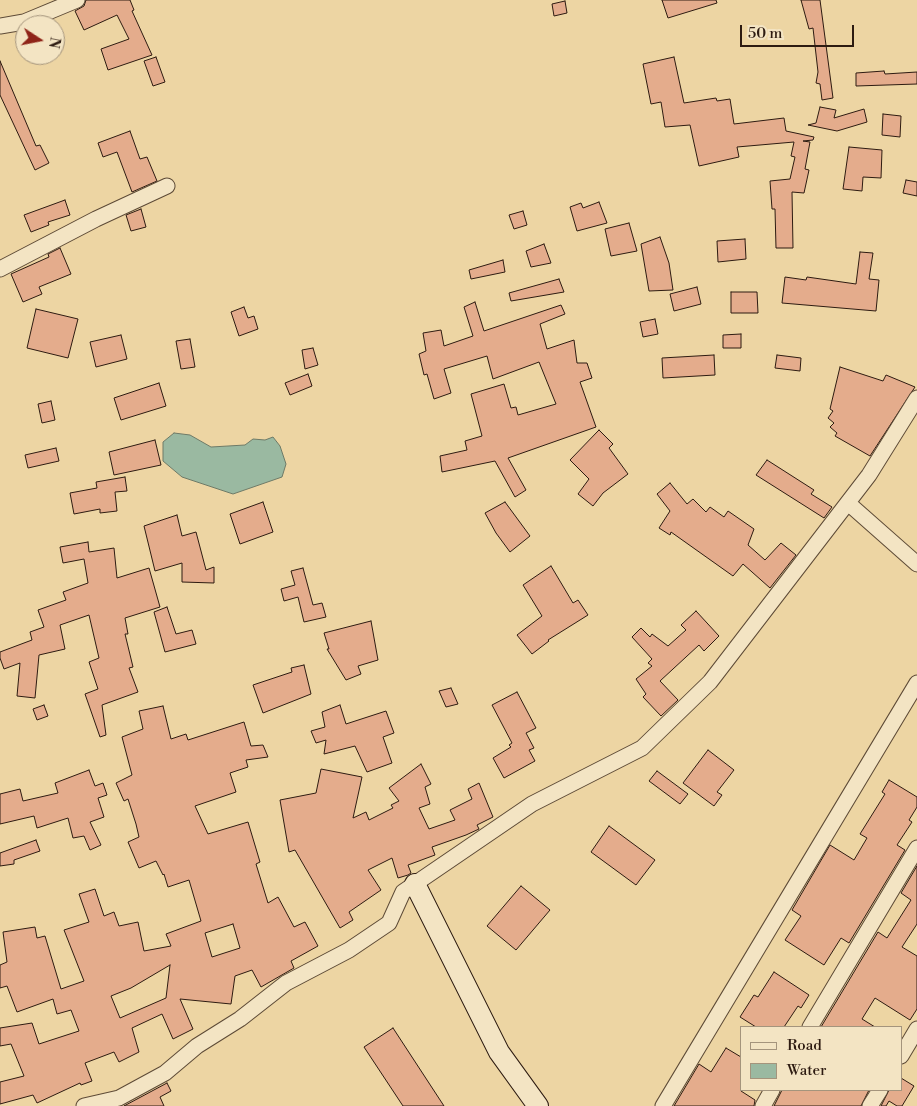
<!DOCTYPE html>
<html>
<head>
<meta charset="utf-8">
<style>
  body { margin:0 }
  #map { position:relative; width:917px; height:1106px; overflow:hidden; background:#edd5a3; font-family:"Libre Bodoni",serif }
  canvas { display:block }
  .legend { position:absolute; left:740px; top:1026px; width:162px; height:65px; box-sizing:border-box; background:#f3e4c3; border:1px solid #a4947c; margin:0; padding:6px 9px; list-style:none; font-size:15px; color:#2d1b11 }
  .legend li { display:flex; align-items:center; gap:10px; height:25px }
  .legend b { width:25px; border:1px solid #a4947c }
  .north { position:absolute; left:15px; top:15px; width:50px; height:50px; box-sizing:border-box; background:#f3e4c3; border:1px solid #a4947c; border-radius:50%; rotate:101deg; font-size:14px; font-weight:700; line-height:20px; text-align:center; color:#2d1b11 }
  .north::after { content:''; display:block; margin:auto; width:18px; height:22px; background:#8f2418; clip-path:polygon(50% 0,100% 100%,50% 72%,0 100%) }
  .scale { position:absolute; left:740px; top:25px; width:114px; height:22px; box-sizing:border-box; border:2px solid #2d1b11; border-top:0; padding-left:6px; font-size:15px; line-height:18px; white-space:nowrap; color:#2d1b11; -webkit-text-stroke:4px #f3e4c3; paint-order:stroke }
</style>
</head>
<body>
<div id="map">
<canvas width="917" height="1106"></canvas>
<ul class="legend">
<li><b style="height:6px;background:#f3e4c3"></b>Road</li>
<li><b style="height:14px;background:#9ab9a1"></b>Water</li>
</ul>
<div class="north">N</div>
<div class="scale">50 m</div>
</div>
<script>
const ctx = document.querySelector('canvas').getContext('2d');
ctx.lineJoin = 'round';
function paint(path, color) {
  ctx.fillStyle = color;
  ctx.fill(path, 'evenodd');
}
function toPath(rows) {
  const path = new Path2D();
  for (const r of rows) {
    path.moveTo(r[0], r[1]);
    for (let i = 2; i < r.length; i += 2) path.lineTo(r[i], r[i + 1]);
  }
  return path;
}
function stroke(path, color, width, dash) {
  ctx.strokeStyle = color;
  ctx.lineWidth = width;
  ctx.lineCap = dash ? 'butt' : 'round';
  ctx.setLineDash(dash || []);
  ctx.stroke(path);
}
const water = toPath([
  [174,433,190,435,211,447,245,445,253,439,265,440,273,437,280,446,286,464,282,477,233,494,182,477,163,461,163,442,174,433]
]);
paint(water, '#9ab9a1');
stroke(water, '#6e7a67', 1);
const building = toPath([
  [86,0,130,0,134,10,132,11,152,55,108,70,101,49,129,39,117,15,84,30,75,11,84,6,86,0],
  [662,0,716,0,717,3,668,18,662,0],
  [801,0,820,0,833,98,822,100,820,84,816,83,818,72,813,28,809,29,801,0],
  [565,1,567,13,554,16,552,4,565,1],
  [156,57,165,82,153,86,144,61,156,57],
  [674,57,684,103,716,98,717,101,730,99,734,124,784,118,786,131,814,137,813,140,803,141,810,142,805,169,809,170,804,193,792,192,793,248,776,248,775,209,772,209,770,181,790,179,795,157,791,156,794,142,737,147,739,157,699,166,690,125,665,127,661,102,651,104,643,64,674,57],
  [0,61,36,146,40,145,49,163,35,170,0,95,0,61],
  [884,71,885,74,917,72,917,84,856,86,856,73,884,71],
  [820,107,836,110,834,118,864,109,867,122,837,131,808,125,816,123,820,107],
  [883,114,901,116,900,137,882,135,883,114],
  [130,131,140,159,147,157,157,181,132,192,117,152,103,157,98,143,130,131],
  [849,147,882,150,881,178,863,177,862,191,843,189,849,147],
  [906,180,917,182,917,196,903,193,906,180],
  [65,200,70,215,48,222,49,225,31,232,24,215,65,200],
  [599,202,607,223,577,231,570,207,581,203,583,208,599,202],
  [141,209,146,227,131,231,126,215,141,209],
  [523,211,527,225,514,229,509,215,523,211],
  [629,223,637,251,611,256,605,229,629,223],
  [660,237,669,263,673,290,649,291,641,244,660,237],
  [745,239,746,259,718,262,717,241,745,239],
  [544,244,551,263,531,267,526,251,544,244],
  [60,248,71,274,39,287,42,294,23,302,11,274,49,257,48,254,60,248],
  [860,252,873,253,869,279,879,280,876,311,782,303,785,277,806,280,807,277,856,284,860,252],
  [503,260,505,272,471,279,469,270,503,260],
  [559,279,564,292,511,301,509,293,559,279],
  [697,287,701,304,674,311,670,294,697,287],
  [731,292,757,292,758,313,731,313,731,292],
  [475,302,484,331,561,305,565,314,540,324,547,349,574,340,577,363,587,363,592,378,580,382,596,427,508,458,526,490,515,497,495,461,442,472,440,456,467,450,465,441,482,436,471,394,504,384,511,408,516,407,518,415,556,404,539,362,493,379,487,356,444,369,451,393,434,399,427,374,424,375,419,354,426,351,423,333,441,330,444,346,473,336,464,307,475,302],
  [244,307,248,318,254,316,258,329,239,336,231,312,244,307],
  [36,309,78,319,68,358,27,348,36,309],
  [655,319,658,334,643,337,640,322,655,319],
  [741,334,741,348,723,348,723,335,741,334],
  [121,335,127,359,96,367,90,342,121,335],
  [190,339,195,367,181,369,176,341,190,339],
  [313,348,318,365,305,369,302,350,313,348],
  [714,355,715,375,663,378,662,358,714,355],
  [777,355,801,358,800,371,775,368,777,355],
  [840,367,883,381,886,375,915,387,870,456,835,436,837,433,830,427,834,423,828,418,833,411,830,409,840,367],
  [308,374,312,386,290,395,285,383,308,374],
  [159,383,166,406,121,420,114,398,159,383],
  [51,401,55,420,42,423,38,404,51,401],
  [599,430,613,444,609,448,628,474,603,493,593,506,578,494,589,479,570,460,599,430],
  [155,440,161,465,114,475,109,452,155,440],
  [56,448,59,461,28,468,25,455,56,448],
  [767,460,814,490,811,494,832,507,824,518,756,475,767,460],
  [125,477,127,491,115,492,117,511,100,513,100,509,74,514,70,493,97,488,96,482,125,477],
  [670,483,687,504,693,499,706,512,710,507,724,517,728,511,754,529,748,545,765,560,781,543,796,555,770,588,743,564,733,576,671,532,670,535,659,528,670,511,657,494,670,483],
  [263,502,273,532,240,544,230,514,263,502],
  [505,502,530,536,510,552,496,533,485,513,505,502],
  [177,515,182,536,196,532,206,570,214,567,214,583,182,582,182,563,155,571,144,526,177,515],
  [88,542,89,552,114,548,117,578,149,568,160,607,125,618,128,634,125,634,133,667,129,668,138,692,102,705,106,735,100,737,85,694,98,689,89,662,99,658,89,615,60,625,65,649,39,655,35,698,17,696,20,663,4,669,0,658,0,652,32,640,30,632,44,627,38,610,66,600,63,592,88,583,84,559,63,563,60,547,88,542],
  [551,566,573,603,578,600,588,615,548,640,549,641,532,654,517,635,542,616,523,585,551,566],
  [303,568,313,605,322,603,326,617,304,622,298,597,284,601,281,589,295,585,291,571,303,568],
  [167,607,176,634,192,630,196,644,165,652,154,612,167,607],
  [696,611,719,636,704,651,699,645,660,681,678,700,661,716,643,697,646,694,636,679,652,666,648,663,652,659,632,637,641,628,650,637,652,634,668,646,686,630,681,625,696,611],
  [371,621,378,660,358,666,361,674,346,680,327,649,329,649,324,633,371,621],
  [304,665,311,694,263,713,253,685,292,672,291,668,304,665],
  [451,688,458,704,446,707,439,691,451,688],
  [517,692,536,728,526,733,534,748,529,750,535,761,504,778,493,758,511,747,509,745,512,743,492,705,517,692],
  [44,705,48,716,37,720,33,709,44,705],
  [340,705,346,724,386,711,394,733,383,737,392,763,367,772,355,746,324,754,326,740,316,743,311,731,325,727,322,712,340,705],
  [163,706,171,739,186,734,188,740,244,722,251,746,263,745,268,757,246,760,248,767,230,773,236,792,195,806,208,834,248,822,260,862,256,864,268,903,278,897,294,927,305,922,318,946,291,961,294,968,261,987,252,970,235,976,231,1004,180,999,193,1029,173,1039,162,1014,132,1028,139,1052,119,1062,114,1052,85,1063,92,1081,81,1085,80,1083,37,1103,33,1095,0,1104,0,1082,24,1076,11,1044,0,1046,0,1028,32,1023,39,1044,79,1031,71,1010,57,1014,53,999,17,1012,7,986,0,988,0,965,7,962,3,932,35,927,37,938,45,936,61,989,84,981,64,930,89,922,79,894,95,889,104,916,114,912,119,926,138,922,144,951,171,946,166,934,201,921,189,880,168,887,164,874,163,875,156,861,139,868,128,842,139,837,136,824,128,799,124,801,116,783,132,775,122,737,143,729,139,711,163,706],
  [233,924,240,948,212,957,205,933,233,924],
  [170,965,166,998,120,1018,111,996,131,988,170,965],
  [708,750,734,770,717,792,722,795,714,806,683,783,708,750],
  [421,764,431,784,425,787,430,804,419,808,429,829,455,820,450,810,472,799,468,789,479,783,493,817,477,825,479,829,466,835,432,847,435,855,408,865,411,873,408,875,398,878,392,858,368,870,381,890,349,912,353,920,340,928,295,850,289,852,280,800,316,793,321,769,362,777,353,818,366,812,369,820,393,808,391,805,399,801,389,788,421,764],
  [89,770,95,786,103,783,107,795,98,798,104,817,90,822,101,845,90,850,84,836,73,838,68,818,37,828,34,816,0,824,0,794,20,789,23,801,58,793,55,783,89,770],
  [657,771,688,794,680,804,649,781,657,771],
  [889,780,917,797,917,807,909,820,912,822,897,845,905,850,849,943,841,938,824,965,785,940,801,916,792,910,830,845,854,860,867,838,860,834,885,794,882,792,889,780],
  [609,826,655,860,636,885,591,852,609,826],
  [36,840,40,851,14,860,14,864,0,866,0,853,36,840],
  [917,866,917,924,902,947,917,956,917,1009,910,1020,875,998,862,1019,875,1027,821,1027,878,932,887,938,911,900,901,893,917,866],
  [521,886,550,910,516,950,487,926,521,886],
  [774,972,809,995,801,1008,798,1006,784,1027,756,1027,740,1017,754,995,758,997,774,972],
  [393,1028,444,1106,403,1106,364,1047,393,1028],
  [726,1048,741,1057,741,1091,755,1100,754,1106,674,1106,699,1064,711,1072,726,1048],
  [901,1078,914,1086,902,1106,897,1106,889,1101,886,1106,881,1106,889,1090,901,1090,901,1078],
  [167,1083,171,1091,160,1097,164,1106,124,1106,167,1083],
  [782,1090,869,1090,861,1106,774,1106,782,1090]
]);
paint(building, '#e4ac8c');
stroke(building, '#2d1b11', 1);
const street = toPath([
  [0,26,24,22,77,0],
  [0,269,96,219,167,186],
  [848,503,917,564],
  [810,1027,917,848],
  [901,1056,917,1029],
  [84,1106,119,1098,165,1073,197,1046,240,1019,286,983,349,950,389,923,403,892,532,804,642,748,710,682,869,475,917,398],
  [663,1106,917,683],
  [763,1106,772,1090],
  [870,1106,880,1090]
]);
const secondary = toPath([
  [415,884,499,1052,538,1106]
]);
stroke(street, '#5d4a36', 17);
stroke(secondary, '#2d1b11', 22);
stroke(street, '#f3e4c3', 15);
stroke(secondary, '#f3e4c3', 20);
</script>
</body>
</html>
